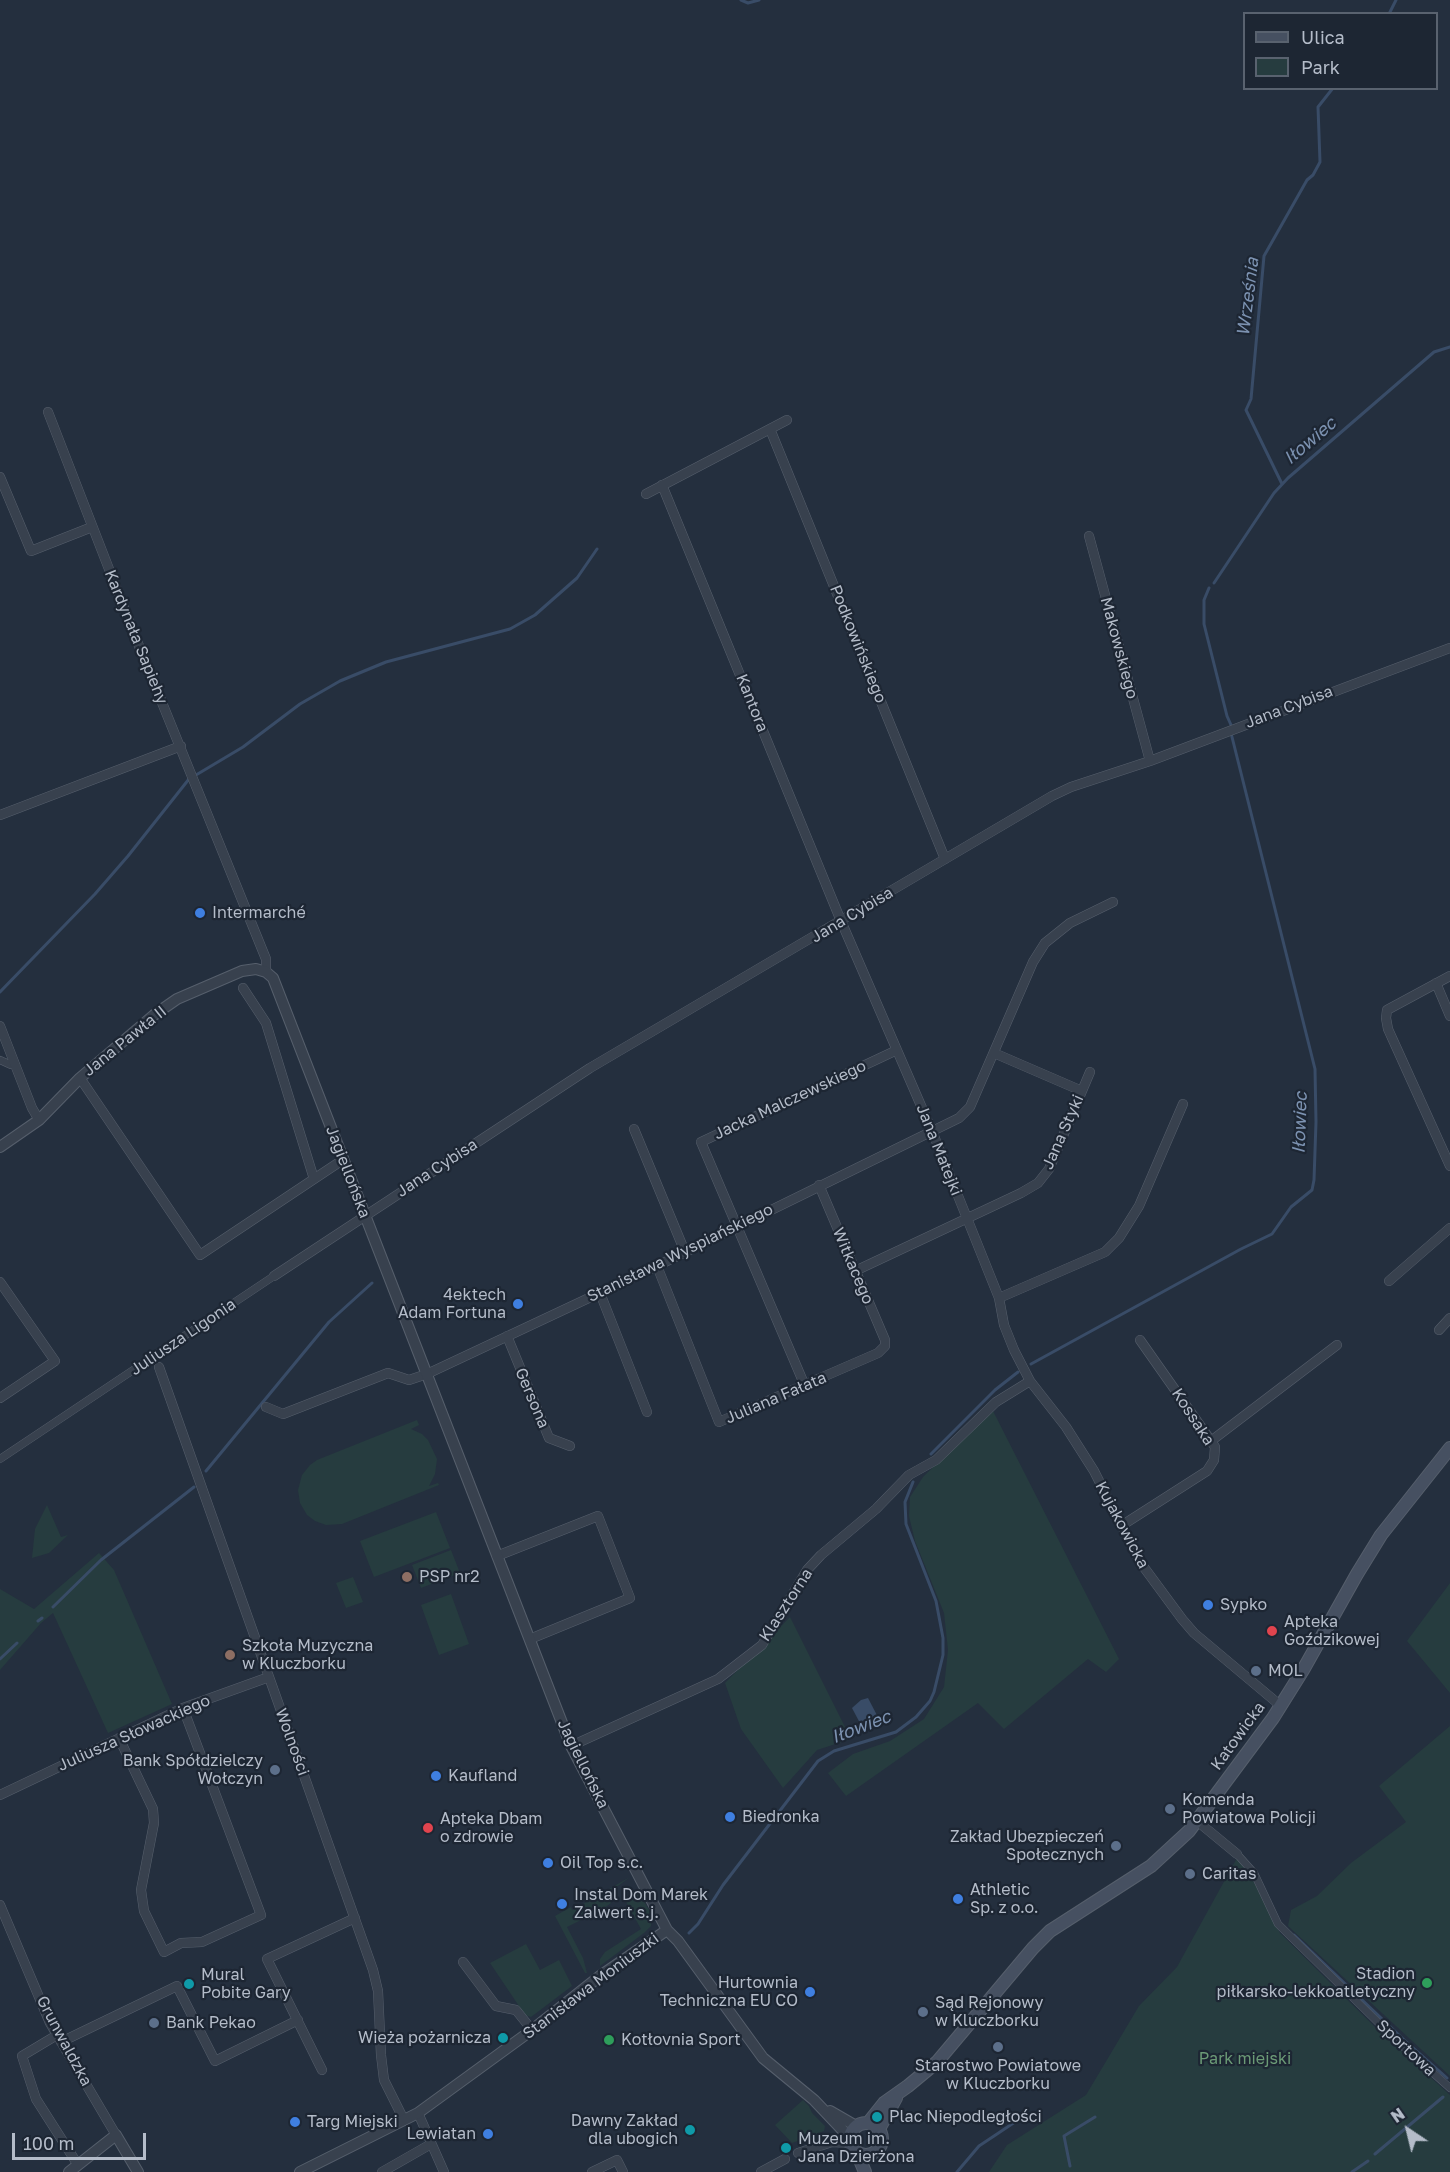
<!DOCTYPE html>
<html>
<head>
<meta charset="utf-8">
<style>
  body { margin:0 }
  #map { position:relative; width:1450px; height:2172px; overflow:hidden; background:#242f3e; font-family:"Golos Text",sans-serif }
  canvas { display:block }
  .legend { position:absolute; left:1243px; top:12px; width:195px; height:78px; box-sizing:border-box; background:#1d2633; border:2px solid #59626f; margin:0; padding:8px 10px; list-style:none; font-size:18px; color:#b4bcc9 }
  .legend li { display:flex; align-items:center; gap:12px; height:30px }
  .legend b { width:30px; border:2px solid #59626f }
  .north { position:absolute; left:1378px; top:2100px; width:60px; height:60px; -webkit-text-stroke:4px #1d2633; paint-order:stroke; rotate:325deg; font-size:16px; font-weight:700; line-height:24px; text-align:center; color:#b4bcc9 }
  .north::after { content:''; display:block; margin:auto; width:21px; height:27px; background:#b4bcc9; clip-path:polygon(50% 0,100% 100%,50% 72%,0 100%) }
  .scale { position:absolute; left:12px; top:2133px; width:134px; height:27px; box-sizing:border-box; border:3px solid #b4bcc9; border-top:0; padding-left:8px; font-size:18px; line-height:21px; white-space:nowrap; color:#b4bcc9; -webkit-text-stroke:4px #1d2633; paint-order:stroke }
</style>
</head>
<body>
<div id="map">
<canvas width="1450" height="2172"></canvas>
<ul class="legend">
<li><b style="height:8px;background:#465061"></b>Ulica</li>
<li><b style="height:16px;background:#263c3f"></b>Park</li>
</ul>
<div class="north">N</div>
<div class="scale">100 m</div>
</div>
<script>
const ctx = document.querySelector('canvas').getContext('2d');
ctx.lineJoin = 'round';
function paint(path, color) {
  ctx.fillStyle = color;
  ctx.fill(path, 'evenodd');
}
function toPath(rows) {
  const path = new Path2D();
  for (const r of rows) {
    if (r.length === 3) {
      path.moveTo(r[0] + r[2], r[1]);
      path.arc(r[0], r[1], r[2], 0, 2 * Math.PI);
      continue;
    }
    path.moveTo(r[0], r[1]);
    for (let i = 2; i < r.length; i += 2) path.lineTo(r[i], r[i + 1]);
  }
  return path;
}
function stroke(path, color, width, dash) {
  ctx.strokeStyle = color;
  ctx.lineWidth = width;
  ctx.lineCap = dash ? 'butt' : 'round';
  ctx.setLineDash(dash || []);
  ctx.stroke(path);
}
function write(font, color, halo, rows, align = 'center') {
  ctx.font = font + ' "Golos Text",sans-serif';
  ctx.lineWidth = 4.5;
  ctx.setLineDash([]);
  ctx.textBaseline = 'middle';
  ctx.strokeStyle = halo;
  ctx.fillStyle = color;
  for (const [text, x, y, turn = 0] of rows) {
    ctx.save();
    ctx.translate(x, y);
    ctx.rotate((+turn || 0) * Math.PI / 180);
    ctx.textAlign = isNaN(turn) ? turn : align;
    if (halo) ctx.strokeText(text, 0, 0);
    ctx.fillText(text, 0, 0);
    ctx.restore();
  }
}
paint(toPath([
  [992,1409,1119,1659,1106,1672,1088,1659,1004,1729,978,1703,846,1796,828,1773,853,1754,890,1741,924,1719,944,1687,948,1650,944,1613,915,1541,909,1516,910,1497,923,1477],
  [417,1420,419,1425,411,1429,422,1434,428,1440,437,1459,435,1474,429,1486,438,1483,439,1485,342,1524,326,1525,315,1521,307,1515,300,1503,298,1490,302,1475,310,1465,317,1460],
  [47,1505,61,1537,68,1535,49,1553,32,1558,35,1529],
  [436,1512,450,1548,374,1577,360,1541],
  [451,1550,460,1573,421,1588,412,1565],
  [99,1553,114,1570,172,1704,108,1733,53,1613,41,1623,0,1670,0,1589,34,1609],
  [353,1577,363,1602,346,1608,336,1583],
  [1450,1583,1450,1693,1407,1641],
  [451,1594,469,1644,439,1655,421,1605],
  [790,1617,851,1739,817,1750,783,1788,741,1729,725,1683],
  [1450,1726,1450,2076,1288,1926,1291,1910,1317,1896,1351,1863,1406,1822,1379,1786],
  [1237,1858,1250,1874,1280,1933,1378,2030,1450,2095,1450,2172,989,2172,1007,2145,1086,2095,1139,2006,1177,1967],
  [630,1877,611,1891,611,1903,604,1908,601,1914,597,1907,580,1916,581,1920,567,1927,583,1958,587,1973,585,1973,555,1916,571,1907,572,1910,576,1908],
  [638,1891,652,1915,651,1926,644,1933,600,1966,600,1959,605,1952,641,1929,625,1900,628,1896],
  [526,1944,540,1970,559,1960,572,1986,531,2017,525,2015,490,1963],
  [803,2100,809,2106,812,2113,825,2126,824,2131,792,2143,775,2125]
]), '#263c3f');
paint(toPath([
  [868,1698,881,1723,866,1729,861,1725,852,1708,861,1700]
]), '#394c67');
stroke(toPath([
  [741,0,748,3,759,0],
  [1389,14,1396,0],
  [1282,484,1246,410,1251,399,1264,256,1307,180,1313,175,1320,162,1318,107,1333,88],
  [1214,583,1274,493,1288,478,1434,352,1450,347],
  [1209,588,1204,600,1204,624,1227,716,1231,725],
  [196,775,243,747,300,704,340,681,386,662,510,629,535,615,577,578,597,549],
  [0,992,95,894,128,856,189,779],
  [1031,1364,1241,1249,1272,1234,1291,1207,1312,1190,1314,1180,1316,1122,1315,1069,1231,733],
  [931,1454,995,1390,1018,1372],
  [206,1471,329,1322,372,1283],
  [53,1607,101,1560,194,1487],
  [38,1621,42,1618],
  [0,1659,17,1643],
  [689,1933,698,1924,723,1885,818,1761,834,1751,896,1732,916,1717,930,1701,934,1692,943,1655,943,1638,936,1601,906,1524,905,1502,913,1482],
  [1294,1935,1402,2038,1447,2078],
  [1375,2154,1443,2097],
  [1070,2166,1064,2136,1095,2117],
  [957,2172,979,2146,1018,2120],
  [1352,2172,1368,2161]
]), '#394c67', 3);
const pedestrian = toPath([
  [0,1060,11,1065,14,1063],
  [0,1459,274,1276],
  [1237,1854,1254,1873,1278,1924,1398,2042,1450,2088]
]);
const minor = toPath([
  [48,412,135,636,266,959,266,972],
  [770,429,945,859],
  [0,477,31,551,92,527],
  [662,485,841,921,932,1131,999,1298,1004,1325,1014,1350,1030,1381,1066,1427,1094,1471,1140,1562,1182,1619,1194,1633,1281,1706],
  [646,494,787,420],
  [1089,536,1150,761],
  [0,815,181,746],
  [1450,976,1387,1010,1386,1018,1388,1029,1450,1166],
  [1436,983,1450,1016],
  [243,988,266,1023,314,1179],
  [0,1026,32,1108,39,1120],
  [994,1053,1082,1091],
  [80,1078,200,1255,344,1159],
  [634,1129,685,1252],
  [657,1266,719,1422,878,1353,885,1346,885,1340,819,1185],
  [855,1271,1021,1193,1038,1183,1049,1169,1090,1072],
  [274,1276,590,1068,1052,796,1071,787,1150,761,1450,648],
  [1389,1281,1450,1228],
  [0,1282,55,1361,0,1398],
  [600,1293,647,1412],
  [999,1298,1105,1252,1119,1238,1139,1206,1183,1104],
  [1439,1330,1450,1318],
  [507,1336,549,1438,570,1446],
  [159,1367,373,1970,378,1991,381,2055,384,2080,404,2120],
  [805,1386,701,1142,897,1050],
  [266,1407,283,1414,388,1373,409,1380,427,1374,657,1266,959,1118,970,1107,1033,962,1045,943,1070,923,1113,902],
  [1211,1441,1337,1345],
  [1121,1526,1207,1471,1214,1460,1215,1447,1211,1441,1140,1340],
  [497,1556,598,1516,630,1598,530,1639],
  [119,1738,153,1809,154,1823,141,1890,144,1911,164,1952,181,1943,202,1942,261,1915,183,1708],
  [571,1746,718,1679,762,1645,807,1570,821,1555,876,1509,909,1475,936,1460,996,1402,1030,1381],
  [0,1795,183,1708,269,1677],
  [1197,1821,1237,1854],
  [0,1905,50,2023,116,2135],
  [463,1962,496,2006,516,2010,532,2030],
  [57,2035,22,2056,36,2099,78,2165],
  [61,2042,177,1986,215,2061,298,2020],
  [322,2070,267,1959,355,1918],
  [418,2113,444,2172],
  [798,2153,832,2142,850,2143],
  [382,2172,431,2144],
  [592,2172,617,2160,623,2172],
  [761,2172,785,2159]
]);
const tertiary = toPath([
  [0,1147,39,1120,80,1078,154,1015,177,999,242,971,256,969,266,972,273,978,571,1746,667,1930,678,1941,763,2058,814,2100,850,2138],
  [830,2111,856,2126],
  [69,2172,116,2135,138,2172],
  [300,2172,418,2113,532,2030,600,1976,667,1930]
]);
const secondary = toPath([
  [866,2139,16],
  [868,2123,884,2103,908,2086,937,2062,1033,1948,1050,1931,1151,1866,1189,1831,1273,1718,1303,1670,1357,1574,1381,1535,1450,1448],
  [879,2129,896,2098],
  [857,2153,865,2172]
]);
stroke(pedestrian, '#565f6c', 8);
stroke(minor, '#565f6c', 10);
stroke(tertiary, '#565f6c', 12);
stroke(secondary, '#565f6c', 14);
stroke(pedestrian, '#38414e', 7);
stroke(minor, '#38414e', 9);
stroke(tertiary, '#38414e', 10);
stroke(secondary, '#465061', 12);
for (const [x, y, r, color] of [
  [200,913,6,"#3f7fe0"],
  [518,1304,6,"#3f7fe0"],
  [407,1577,6,"#8d6e63"],
  [1208,1605,6,"#3f7fe0"],
  [1272,1631,6,"#e0444e"],
  [230,1655,6,"#8d6e63"],
  [1256,1671,6,"#5c6f8a"],
  [275,1770,6,"#5c6f8a"],
  [436,1776,6,"#3f7fe0"],
  [1170,1809,6,"#5c6f8a"],
  [730,1817,6,"#3f7fe0"],
  [428,1828,6,"#e0444e"],
  [1116,1846,6,"#5c6f8a"],
  [548,1863,6,"#3f7fe0"],
  [1190,1874,6,"#5c6f8a"],
  [958,1899,6,"#3f7fe0"],
  [562,1904,6,"#3f7fe0"],
  [1427,1983,6,"#2e9e5b"],
  [189,1984,6,"#0f9aa8"],
  [810,1992,6,"#3f7fe0"],
  [923,2012,6,"#5c6f8a"],
  [154,2023,6,"#5c6f8a"],
  [503,2038,6,"#0f9aa8"],
  [609,2040,6,"#2e9e5b"],
  [998,2047,6,"#5c6f8a"],
  [877,2117,6,"#0f9aa8"],
  [295,2122,6,"#3f7fe0"],
  [690,2130,6,"#0f9aa8"],
  [488,2134,6,"#3f7fe0"],
  [786,2148,6,"#0f9aa8"]
]) {
  const dot = new Path2D();
  dot.arc(x, y, r, 0, 2 * Math.PI);
  ctx.fillStyle = color;
  ctx.fill(dot);
  stroke(dot, '#1d2633', 2);
}
write('16px', '#b4bcc9', '#1d2633', [
  ["Kardynała Sapiehy",136,637,68],
  ["Podkowińskiego",858,644,68],
  ["Makowskiego",1119,648,75],
  ["Kantora",752,703,68],
  ["Jana Cybisa",1289,707,-21],
  ["Jana Cybisa",852,915,-31],
  ["Jana Pawła II",125,1041,-39],
  ["Jacka Malczewskiego",790,1100,-25],
  ["Jana Styki",1063,1132,-66],
  ["Jana Matejki",939,1150,68],
  ["Jana Cybisa",437,1168,-33],
  ["Jagiellońska",348,1172,69],
  ["Stanisława Wyspiańskiego",680,1253,-26],
  ["Witkacego",853,1266,67],
  ["Juliusza Ligonia",183,1337,-34],
  ["Gersona",532,1398,67],
  ["Juliana Fałata",776,1398,-23],
  ["Kossaka",1193,1417,57],
  ["Kujakowicka",1122,1525,62],
  ["Klasztorna",786,1605,-57],
  ["Juliusza Słowackiego",134,1733,-24],
  ["Katowicka",1238,1736,-54],
  ["Wolności",292,1742,70],
  ["Jagiellońska",583,1764,64],
  ["Stanisława Moniuszki",591,1986,-37],
  ["Grunwaldzka",64,2041,62],
  ["Sportowa",1406,2048,43]
]);
write('16px', '#b4bcc9', '#1d2633', [
  ["Intermarché",212,913],
  ["4ektech",506,1295,"right"],
  ["Adam Fortuna",506,1313,"right"],
  ["PSP nr2",419,1577],
  ["Sypko",1220,1605],
  ["Apteka",1284,1622],
  ["Goździkowej",1284,1640],
  ["Szkoła Muzyczna",242,1646],
  ["w Kluczborku",242,1664],
  ["MOL",1268,1671],
  ["Bank Spółdzielczy",263,1761,"right"],
  ["Wołczyn",263,1779,"right"],
  ["Kaufland",448,1776],
  ["Komenda",1182,1800],
  ["Powiatowa Policji",1182,1818],
  ["Biedronka",742,1817],
  ["Apteka Dbam",440,1819],
  ["o zdrowie",440,1837],
  ["Zakład Ubezpieczeń",1104,1837,"right"],
  ["Społecznych",1104,1855,"right"],
  ["Oil Top s.c.",560,1863],
  ["Caritas",1202,1874],
  ["Athletic",970,1890],
  ["Sp. z o.o.",970,1908],
  ["Instal Dom Marek",574,1895],
  ["Zalwert s.j.",574,1913],
  ["Stadion",1415,1974,"right"],
  ["piłkarsko-lekkoatletyczny",1415,1992,"right"],
  ["Mural",201,1975],
  ["Pobite Gary",201,1993],
  ["Hurtownia",798,1983,"right"],
  ["Techniczna EU CO",798,2001,"right"],
  ["Sąd Rejonowy",935,2003],
  ["w Kluczborku",935,2021],
  ["Bank Pekao",166,2023],
  ["Wieża pożarnicza",491,2038,"right"],
  ["Kotłovnia Sport",621,2040],
  ["Starostwo Powiatowe",998,2066,"center"],
  ["w Kluczborku",998,2084,"center"],
  ["Plac Niepodległości",889,2117],
  ["Dawny Zakład",678,2121,"right"],
  ["dla ubogich",678,2139,"right"],
  ["Targ Miejski",307,2122],
  ["Lewiatan",476,2134,"right"],
  ["Muzeum im.",798,2139],
  ["Jana Dzierżona",798,2157]
], 'left');
write('16px', '#6b9a76', '#1d2633', [
  ["Park miejski",1245,2059]
]);
write('italic 18px', '#7c92b1', '#1d2633', [
  ["Września",1248,297,-83],
  ["Iłowiec",1310,441,-40],
  ["Iłowiec",1300,1123,-88],
  ["Iłowiec",861,1727,-21]
]);
</script>
</body>
</html>
